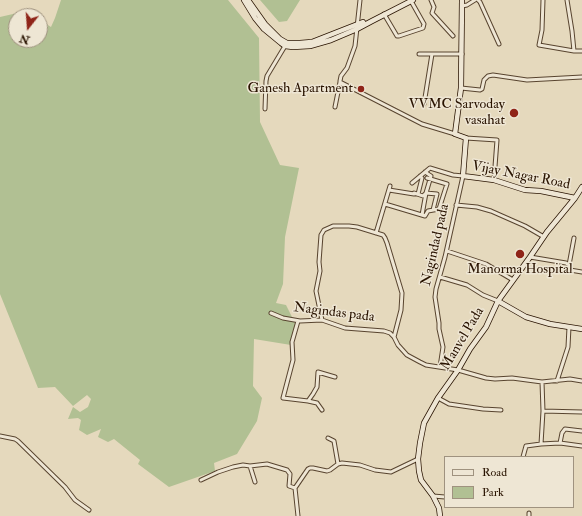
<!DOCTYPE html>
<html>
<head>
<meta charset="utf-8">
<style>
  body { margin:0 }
  #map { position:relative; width:582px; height:516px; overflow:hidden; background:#e5d9bd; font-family:"IM FELL Double Pica",serif }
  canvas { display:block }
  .legend { position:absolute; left:444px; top:456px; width:130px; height:52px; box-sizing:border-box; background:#eee6d4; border:1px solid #9f927f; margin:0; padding:5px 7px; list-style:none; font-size:12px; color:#291300 }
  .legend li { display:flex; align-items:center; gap:8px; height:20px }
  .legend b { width:20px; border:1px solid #9f927f }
  .north { position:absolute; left:8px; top:8px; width:40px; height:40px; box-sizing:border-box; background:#eee6d4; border:1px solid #9f927f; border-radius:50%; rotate:197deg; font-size:11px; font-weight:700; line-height:16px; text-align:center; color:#291300 }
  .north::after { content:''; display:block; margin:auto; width:14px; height:18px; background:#8f2418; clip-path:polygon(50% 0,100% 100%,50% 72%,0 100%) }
</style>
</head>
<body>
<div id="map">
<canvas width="582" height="516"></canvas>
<ul class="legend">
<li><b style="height:5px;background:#eee6d4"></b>Road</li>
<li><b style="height:11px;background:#b1c093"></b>Park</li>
</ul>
<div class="north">N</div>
</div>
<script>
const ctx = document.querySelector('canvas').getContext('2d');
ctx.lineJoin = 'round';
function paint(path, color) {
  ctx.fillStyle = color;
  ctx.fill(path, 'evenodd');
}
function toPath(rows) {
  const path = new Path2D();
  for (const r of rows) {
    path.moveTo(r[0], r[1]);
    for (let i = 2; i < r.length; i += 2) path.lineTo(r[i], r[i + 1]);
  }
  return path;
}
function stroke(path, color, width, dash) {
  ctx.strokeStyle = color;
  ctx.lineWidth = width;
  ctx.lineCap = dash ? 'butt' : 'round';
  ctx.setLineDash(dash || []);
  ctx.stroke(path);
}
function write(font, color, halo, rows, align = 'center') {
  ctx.font = font + ' "IM FELL Double Pica",serif';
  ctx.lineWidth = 3;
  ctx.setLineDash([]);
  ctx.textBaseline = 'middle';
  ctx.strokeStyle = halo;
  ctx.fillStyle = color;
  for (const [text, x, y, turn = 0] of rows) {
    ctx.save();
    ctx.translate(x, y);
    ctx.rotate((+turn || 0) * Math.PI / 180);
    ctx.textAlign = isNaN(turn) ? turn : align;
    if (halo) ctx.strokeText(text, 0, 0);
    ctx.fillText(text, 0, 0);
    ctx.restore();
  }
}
paint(toPath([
  [61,0,228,0,259,38,260,122,280,165,299,168,285,237,283,284,276,303,286,305,295,323,291,345,254,339,253,386,262,398,257,421,237,454,214,463,215,471,169,487,138,464,140,460,114,439,108,442,98,437,101,429,87,435,79,430,81,420,78,418,68,419,73,407,80,412,88,407,91,399,87,395,73,406,55,387,38,388,0,294,0,17,26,11,33,16,16,16,16,40,40,40,40,20,51,27,55,18],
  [260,0,300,0,287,21,279,22]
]), '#b1c093');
const street = toPath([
  [360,0,355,46,347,68,341,76,340,81,340,82,422,124,455,134],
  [431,0,434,7,432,13,453,36],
  [478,0,480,2,499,44],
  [543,0,542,30,539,45,574,51,582,51],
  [567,0,572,31,574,51],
  [462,6,467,5,475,0],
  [384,14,397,36,399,36,423,28,424,24,411,1],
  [419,54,462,54],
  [461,88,480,90,482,89,484,80,488,76,493,75,527,80,582,77],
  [424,104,432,54],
  [335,107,340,82],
  [265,109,266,81,267,76,285,46],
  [466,138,497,140,494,180],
  [412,183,430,168,453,175,463,176,445,257,436,289,435,297,439,323,439,329,443,347,440,367],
  [389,190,414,194,414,193,423,196,426,193,437,194,433,210],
  [418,194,422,178,420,176],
  [385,204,425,216,428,211,439,209,447,184,427,178],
  [456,205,477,207,491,211,525,226,544,237],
  [422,215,426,193,431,176,425,172],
  [376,233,390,186],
  [447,251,486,264,513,280],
  [530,257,566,263,569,265,569,269,570,270,582,272],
  [569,265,574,238],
  [440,277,467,285,483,295,498,301],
  [271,313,283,318,300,321,322,320,345,328,384,331,390,333,394,337,398,345,407,355,420,362,426,365,458,370,486,378,495,379,512,378,542,382,570,379,582,381],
  [322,320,316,291,320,271,319,262,321,235,324,230,333,226,349,226,357,227,383,235,385,238,387,243,402,293,401,310,394,337],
  [298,321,292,342,293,360,283,398,308,401,313,394,317,387,318,372,335,377],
  [557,381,568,347,569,327],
  [438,398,449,404,483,409,501,410],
  [308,401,317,403,322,410],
  [543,411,582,412],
  [0,436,15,439,18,441,65,487,75,500,89,510],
  [328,438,334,441,338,464],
  [560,443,582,446],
  [541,444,543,411,542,382],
  [523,457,526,446,541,444,560,443,562,433,565,429,582,431],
  [250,466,255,482],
  [201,480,218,472,233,467,243,465,250,466,267,464,287,470,290,474,289,486,295,488],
  [433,496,445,497],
  [298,516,295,488,308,469,310,468,313,468,327,471,330,470,338,464,342,463,360,465,375,470,391,472,393,471,418,459],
  [529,516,529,513]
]);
const secondary = toPath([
  [244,0,255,18,264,29,281,43,285,46,293,47,310,46,331,40,357,29,372,21,413,0],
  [248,0,265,24,280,39,287,43,300,43,312,42,363,22],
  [462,0,461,88,455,134,466,138,463,176,494,180,525,190,541,191,575,198],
  [498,301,526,317,550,324,582,329],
  [440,516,439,508,433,496,421,480,419,471,418,459,420,443,424,423,438,398,458,370,470,349,486,327,498,301,530,257,547,232,575,198,582,187]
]);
stroke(street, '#58442f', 5);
stroke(secondary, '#291300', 6);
stroke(street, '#eee6d4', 3);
stroke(secondary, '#eee6d4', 4.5);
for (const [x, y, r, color] of [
  [361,89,4,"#8f2418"],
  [514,113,5,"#8f2418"],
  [520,254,5,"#8f2418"]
]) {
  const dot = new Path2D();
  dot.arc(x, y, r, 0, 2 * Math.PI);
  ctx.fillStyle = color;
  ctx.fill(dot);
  stroke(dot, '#eee6d4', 1.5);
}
write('14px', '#291300', '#eee6d4', [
  ["Ganesh Apartment",353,89],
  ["VVMC Sarvoday",505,105],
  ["vasahat",505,121],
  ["Manorma Hospital",520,270,"center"]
], 'right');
write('14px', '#291300', '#eee6d4', [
  ["Vijay Nagar Road",521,176,11],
  ["Nagindad pada",436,245,-77],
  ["Nagindas pada",334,313,7],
  ["Manvel Pada",463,339,-59]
]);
</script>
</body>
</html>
